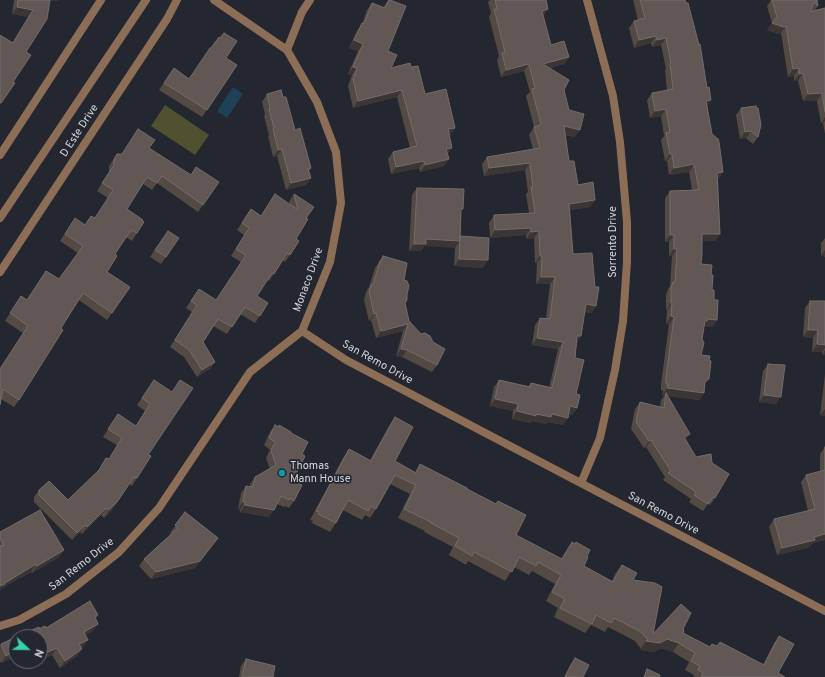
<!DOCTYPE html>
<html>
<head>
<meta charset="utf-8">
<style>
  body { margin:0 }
  #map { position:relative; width:825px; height:677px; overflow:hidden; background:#242630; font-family:Overpass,sans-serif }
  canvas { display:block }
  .north { position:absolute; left:8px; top:629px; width:40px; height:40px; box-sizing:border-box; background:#242630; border:1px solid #6a6c74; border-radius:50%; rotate:112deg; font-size:11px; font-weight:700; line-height:16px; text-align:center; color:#d3d5db }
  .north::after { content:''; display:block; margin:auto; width:14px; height:18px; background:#33d4a8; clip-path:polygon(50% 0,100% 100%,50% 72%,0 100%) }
</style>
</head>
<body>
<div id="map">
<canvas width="825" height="677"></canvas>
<div class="north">N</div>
</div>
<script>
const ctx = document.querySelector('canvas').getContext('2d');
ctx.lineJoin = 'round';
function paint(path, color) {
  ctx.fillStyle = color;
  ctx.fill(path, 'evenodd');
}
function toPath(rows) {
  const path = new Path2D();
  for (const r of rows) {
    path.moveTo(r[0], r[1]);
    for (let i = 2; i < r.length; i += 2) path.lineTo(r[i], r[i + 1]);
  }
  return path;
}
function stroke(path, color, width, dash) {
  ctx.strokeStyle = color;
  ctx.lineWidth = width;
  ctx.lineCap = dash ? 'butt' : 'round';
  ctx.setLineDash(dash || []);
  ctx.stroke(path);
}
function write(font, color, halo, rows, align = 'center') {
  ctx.font = font + ' Overpass,sans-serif';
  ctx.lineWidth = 3.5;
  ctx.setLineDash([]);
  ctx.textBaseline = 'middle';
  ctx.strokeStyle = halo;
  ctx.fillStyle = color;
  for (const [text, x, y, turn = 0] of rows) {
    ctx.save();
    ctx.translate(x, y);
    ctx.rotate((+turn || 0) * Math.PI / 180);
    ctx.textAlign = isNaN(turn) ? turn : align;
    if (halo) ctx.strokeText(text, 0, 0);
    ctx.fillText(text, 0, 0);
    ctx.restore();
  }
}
paint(toPath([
  [165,105,209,135,195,155,151,126]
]), '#4f512f');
paint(toPath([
  [233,87,243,94,227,118,217,111]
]), '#1e4157');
stroke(toPath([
  [214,0,287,50,317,102,336,152,341,203,330,262,302,331],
  [287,50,302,12,310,0],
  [0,155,101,0],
  [0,218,146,0],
  [0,272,167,19,177,0],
  [302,331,346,360,825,611],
  [581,483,600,438,615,370,623,321,627,262,627,222,620,142,613,96,587,0],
  [0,626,19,620,66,594,119,552,159,508,250,372,302,331]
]), '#8c6d56', 8);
paint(toPath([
  [14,0,58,0,57,1,50,0,26,52,13,82,15,83,0,105,0,35,12,43,28,17,12,14],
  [388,0,388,51,391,68,411,67,425,94,455,128,450,135,449,135,448,154,449,159,444,166,420,172,419,168,391,174,388,159,393,152,410,148,397,97,353,108,348,86,352,75,348,74,358,51,349,48,357,31,362,24,367,10,372,3,383,8],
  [490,0,546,0,548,9,543,16,551,45,569,57,564,64,550,68,564,90,575,137,565,135,569,161,578,185,595,200,590,207,570,210,573,254,596,306,591,313,585,312,577,343,575,358,577,408,572,415,569,414,563,425,548,422,546,424,532,421,531,423,512,419,513,411,490,406,494,387,499,380,528,387,531,383,549,388,558,349,532,345,535,325,540,318,546,318,550,284,536,284,537,263,535,263,534,238,526,239,526,235,490,238,489,223,494,215,529,213,526,194,528,192,525,170,484,176,482,164,487,157,533,149,529,135,534,127,526,96,530,92,524,71,501,77,497,60,499,56,489,17,491,13,488,2],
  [633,0,685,0,707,88,711,100,707,106,712,134,723,172,718,179,720,234,715,241,702,241,701,264,711,275,712,290,717,320,712,327,704,326,701,355,705,385,704,393,699,400,668,396,686,440,715,498,710,505,708,504,703,511,689,502,691,499,663,480,665,477,646,447,644,448,631,429,635,409,640,402,660,407,661,400,664,396,662,395,663,391,661,390,661,384,669,324,666,324,667,310,666,310,666,295,668,289,670,286,672,256,669,256,669,242,665,242,665,198,670,191,692,190,689,172,669,175,667,161,665,161,661,140,664,136,661,116,650,118,647,100,652,93,667,90,665,70,666,69,661,45,652,47,651,43,634,48,629,28,634,21,638,20],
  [771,0,817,0,818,6,815,10,825,8,825,134,823,123,821,123,817,101,803,101,798,81,794,81,794,76,788,77,781,33,778,34,767,30,772,23,767,6],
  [226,58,237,65,202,117,159,90,174,68,189,79],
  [267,94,283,97,295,130,311,168,309,171,311,178,306,185,286,190,277,156,273,157,268,136,269,135,264,116,265,114,262,102],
  [741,108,758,137,753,144,746,138,740,139,736,115],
  [138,129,149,148,190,175,219,182,198,212,157,183,152,190,143,184,127,209,137,233,132,241,126,237,115,254,107,272,130,287,107,320,79,300,61,328,19,400,14,407,1,399,0,368,23,333,5,321,21,296,27,300,46,271,59,279,78,253,60,241,75,218,84,225,95,218,108,198,97,191,109,172,109,166,117,154,122,154],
  [417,188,461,213,460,237,483,268,454,266,455,247,424,246,421,251,409,251,412,195],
  [294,194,306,218,296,239,299,241,285,262,283,260,269,281,267,280,257,296,268,303,255,323,240,314,227,334,213,326,203,342,215,362,210,369,197,377,184,357,170,347,192,312,186,308,199,289,216,300,241,262,231,256,244,235,237,230,251,209,261,216,290,204,289,202],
  [163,238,166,257,161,264,150,257],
  [825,238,825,257,821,255,821,243],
  [383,256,404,280,405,303,409,321,437,365,432,372,402,357,396,356,403,331,376,338,371,320,369,321,364,300,366,292,369,287,375,268],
  [810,301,825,301,825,355,822,355,822,352,812,352,813,338,803,337,805,308],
  [768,364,776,404,759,402,763,371],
  [825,374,825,416,820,415],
  [154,380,148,455,137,478,132,486,129,484,112,510,104,518,101,515,82,534,80,532,72,540,34,502,34,497,39,490,68,500,98,471,106,458,109,459,117,445,103,437,118,414,136,426,145,411,137,405],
  [395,417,395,461,415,472,420,464,496,504,498,501,516,535,561,559,572,542,587,556,584,566,612,581,615,574,622,565,633,580,653,634,683,629,683,633,710,647,712,644,717,646,720,642,763,665,773,645,779,636,778,673,785,677,693,677,694,675,685,670,689,662,673,652,661,648,654,652,640,650,641,649,635,641,608,627,605,632,591,625,585,633,554,617,558,608,546,601,555,584,532,571,529,575,514,567,505,581,468,561,466,565,449,555,453,547,424,532,425,531,398,518,410,494,390,484,376,509,370,518,365,515,362,520,343,510,336,523,330,532,312,523,313,521,310,520,343,458,349,449,370,460,389,426],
  [275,425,291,433,302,454,293,481,294,501,289,508,285,506,284,507,277,504,269,517,240,512,240,510,238,509,241,493,246,486,250,487,250,484,255,477,270,469,266,458,270,450,264,445,270,432],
  [825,447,825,540,813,543,810,547,777,555,769,527,774,519,808,511,801,482,806,475,820,472,820,454],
  [185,512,218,538,195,568,151,579,139,566,144,559,171,534,170,533],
  [0,532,64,550,59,557,32,573,31,572,2,588,0,591],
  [98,615,95,619,93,631,85,635,83,647,81,648,77,656,60,668,52,655,40,660,40,637,39,629],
  [16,637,16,656,1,663,0,661,0,645],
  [575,658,583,677,564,677,570,665],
  [246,659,273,677,239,677,241,666]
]), '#544a44');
paint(toPath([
  [46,0,58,0,57,1],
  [17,7,33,10,28,17,12,14],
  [548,9,543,16,542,11],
  [772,23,786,26,781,33,778,34,767,30],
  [656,36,651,43,634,48,639,40],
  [666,38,661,45,652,47,657,40],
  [354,40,363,44,358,51,349,48],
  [569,57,564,64,538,72,543,64],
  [529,64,524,71,501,77,506,70],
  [353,67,357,68,352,75,348,74],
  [799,68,794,76,788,77,793,69],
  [803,73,798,81,794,81,799,74],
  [402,90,397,97,353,108,358,101],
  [822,93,817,101,803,101,808,94],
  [711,100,706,108,706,101],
  [666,109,661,116,650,118,655,111],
  [825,117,825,121,823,123,821,123],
  [564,126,580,130,575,137,559,133],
  [455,128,450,135,443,137,448,129],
  [751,131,746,138,740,139,745,132],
  [452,148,447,155,446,149],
  [282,149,277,156,273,157,278,150],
  [670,154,672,154,667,161,665,161],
  [449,159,444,166,420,172,425,165],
  [424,161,419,168,391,174,396,167],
  [530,163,525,170,484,176,489,168],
  [694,164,689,172,669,175,674,168],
  [723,172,718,179,717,173],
  [311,178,306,185,286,190,291,183],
  [595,200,590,207,564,211,569,204],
  [531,228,526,235,490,238,495,230],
  [539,231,534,238,526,239,531,232],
  [702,234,720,234,715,241,697,241],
  [670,235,674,235,669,242,665,242],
  [426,239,460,241,455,248,424,246,421,251,409,251,414,244],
  [674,249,677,249,672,256,669,256],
  [825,250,825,257,821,255],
  [540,256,542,256,537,263,535,263],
  [459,259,488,260,483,268,454,266],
  [541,277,555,277,550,284,536,284],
  [671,303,672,303,667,310,666,310],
  [586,304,596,306,591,313,581,311],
  [376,313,371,320,369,321,374,314],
  [671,316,674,317,669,324,666,324],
  [707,319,717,320,712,327,703,326,705,321],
  [408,324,403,331,376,338,381,331],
  [808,330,818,330,813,338,803,337],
  [577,336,581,336,576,344],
  [537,338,563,342,558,349,532,345],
  [817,344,825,345,825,348,822,352,812,352],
  [401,349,407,350,402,357,396,356],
  [825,350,825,355,822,355],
  [215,362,210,369,197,377,202,370],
  [667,388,704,393,699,400,666,396,666,393,664,396,662,395],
  [764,395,781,397,776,404,759,402],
  [495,399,518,404,513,411,490,406],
  [570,406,577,408,572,415,565,413],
  [825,409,825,416,820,415],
  [517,411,536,414,552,414,568,418,563,425,548,422,546,424,532,421,531,423,512,419],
  [690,434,685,441,684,437],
  [651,440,646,447,644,448,649,441],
  [117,502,112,510,104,518,109,510],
  [243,502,245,502,240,510,238,509],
  [245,505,274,510,269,517,240,512],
  [106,508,101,515,82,534,87,527],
  [85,525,80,532,72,540,77,533],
  [825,534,825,540,813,543,810,547,777,555,782,548,814,537],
  [218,538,195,568,151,579,156,572],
  [64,550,59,557,32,573,37,566],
  [36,564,31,572,2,588,0,591,0,586],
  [98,624,93,631,79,639,84,632],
  [667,639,679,643,673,652,661,648,654,652,640,650,646,641],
  [88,640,83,647,74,652,79,644],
  [57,648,52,655,40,660,41,655],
  [82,649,77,656,60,668,65,661],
  [16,651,16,656,1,663,6,656],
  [25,661,30,661,23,664]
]), '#3b3535');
const building = toPath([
  [18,0,50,0,47,19,26,52,31,55,13,82,15,83,1,103,0,102,0,35,13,43,33,10,17,7,18,0],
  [389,0,390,0,406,6,388,51,397,55,391,68,410,63,411,67,418,66,425,94,446,89,455,128,448,129,452,148,446,149,449,159,425,165,424,161,396,167,393,152,417,146,402,90,358,101,353,79,357,68,353,67,363,44,354,40,362,23,364,24,372,3,385,8,389,0],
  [495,0,546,0,548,9,542,11,551,45,564,41,569,57,543,64,569,80,564,90,569,110,584,114,580,130,564,126,569,161,574,161,578,185,593,182,595,200,569,204,573,254,592,253,595,287,599,287,596,306,586,304,581,336,577,336,575,358,584,360,576,394,580,395,577,408,570,406,568,418,552,414,551,417,536,414,536,416,517,411,518,404,495,399,499,380,530,387,531,383,552,388,563,342,537,338,540,318,550,319,555,277,541,277,542,256,540,256,539,231,531,232,531,228,495,230,494,215,535,213,531,187,533,187,530,163,489,168,487,157,540,148,534,127,541,125,532,89,535,88,529,64,506,70,502,53,505,52,494,9,497,9,495,0],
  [640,0,685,0,686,3,688,3,699,45,700,44,707,88,709,87,711,100,706,101,712,134,718,139,719,142,723,172,717,173,720,234,702,234,702,254,701,264,712,265,711,275,713,275,712,290,714,290,714,300,718,300,717,320,707,319,707,321,705,321,702,339,704,343,701,355,710,356,709,360,711,361,709,379,705,382,704,393,667,388,668,384,666,383,666,377,674,317,671,316,672,303,671,303,671,288,673,282,675,282,677,249,674,249,674,235,670,235,670,191,699,190,694,164,674,168,672,154,670,154,666,133,670,132,666,109,655,111,652,93,673,89,670,63,671,63,666,38,657,40,656,36,639,40,634,21,645,18,640,0],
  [772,0,817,0,818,6,814,2,810,12,825,8,825,112,822,93,808,94,803,73,799,74,799,68,793,69,786,26,783,27,772,23,777,17,772,0],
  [224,33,237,41,226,58,237,65,207,110,164,83,174,68,189,79,210,48,211,48,219,37,220,38,224,33],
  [281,90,283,97,286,97,295,130,300,128,311,168,308,169,311,178,291,183,282,149,278,150,273,129,274,128,269,109,270,108,267,94,281,90],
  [756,106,756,108,758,108,761,125,758,137,751,131,745,132,741,108,756,106],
  [138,129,155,140,149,148,191,175,196,167,219,182,203,205,162,176,157,183,147,177,127,209,143,220,142,221,144,222,137,233,131,230,115,254,117,256,107,272,130,287,112,313,83,293,61,328,63,330,19,400,3,389,0,405,0,369,28,326,10,313,21,296,27,300,46,271,59,279,83,246,65,234,75,218,85,225,91,216,95,218,113,190,102,183,114,165,114,159,117,154,122,154,138,129],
  [417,188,464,189,463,209,461,209,460,241,426,239,426,244,414,244,417,188],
  [275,194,298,210,294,194,314,207,306,218,308,219,296,239,299,241,290,255,287,253,274,274,272,273,257,296,268,303,260,316,245,307,232,327,218,319,203,342,215,362,202,370,189,350,175,340,197,305,191,301,199,289,216,300,246,255,236,249,249,228,242,223,251,209,261,216,275,194],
  [168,231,179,238,166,257,155,250,168,231],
  [460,236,489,238,488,260,459,259,460,236],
  [383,256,407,263,404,280,407,281,409,286,407,294,407,300,405,303,409,321,421,334,425,333,430,336,433,342,445,349,437,365,407,350,401,349,408,324,381,331,376,313,374,314,369,292,371,285,373,285,380,261,381,261,383,256],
  [810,301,825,301,825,345,817,344,818,330,808,330,810,301],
  [768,364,785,365,781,397,764,395,768,364],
  [154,380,172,392,180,380,193,388,148,455,151,456,137,478,134,477,117,502,109,510,106,508,87,527,85,525,77,533,39,495,39,490,49,481,68,500,99,470,106,458,109,459,122,438,108,429,118,414,136,426,150,404,142,398,154,380],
  [666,393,690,434,684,437,696,457,711,454,712,463,729,474,715,498,713,497,708,504,694,495,696,492,668,473,671,471,651,440,649,441,636,422,640,402,664,408,666,393],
  [395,417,413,427,395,461,416,473,420,464,467,488,467,489,496,504,498,501,526,515,516,535,562,559,572,542,575,544,576,542,590,550,587,556,588,557,584,566,613,582,622,565,637,573,633,580,655,583,662,587,653,634,681,604,691,613,683,629,684,630,683,633,710,647,712,644,717,646,720,642,764,665,779,636,794,644,778,673,785,677,701,677,703,673,698,670,700,666,691,661,695,653,679,643,667,639,660,643,646,641,648,640,641,632,614,618,611,623,596,615,592,624,560,608,565,599,552,592,561,575,538,562,536,566,519,557,512,572,474,552,472,556,455,546,459,538,431,523,431,522,404,509,416,485,395,475,376,509,371,506,368,511,348,500,336,523,318,514,319,512,316,511,349,449,371,461,395,417],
  [275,425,279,427,279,425,291,432,291,433,308,442,302,454,305,456,293,481,302,485,294,501,290,498,289,500,281,496,274,510,245,505,245,502,243,502,246,486,253,487,255,477,276,465,271,451,275,442,269,438,275,425],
  [825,447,825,534,814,537,815,540,782,548,774,519,815,509,806,475,825,470,825,447],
  [40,510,64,550,37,566,36,564,5,583,5,584,0,586,0,546,4,545,0,538,0,532,40,510],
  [185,512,218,538,200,561,156,572,144,559,178,528,175,525,185,512],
  [90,601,98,615,95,617,98,624,84,632,88,640,79,644,82,649,65,661,57,648,41,655,40,654,40,637,16,637,39,627,39,629,45,626,46,628,90,601],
  [16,637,16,651,6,656,1,644,16,637],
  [575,658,589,665,583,677,565,677,575,658],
  [246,659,275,666,273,677,242,677,246,659],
  [647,669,660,675,659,677,644,677,647,669]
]);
paint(building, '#615855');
stroke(building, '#736c6a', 1);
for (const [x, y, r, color] of [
  [282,473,4,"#0f9aa8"]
]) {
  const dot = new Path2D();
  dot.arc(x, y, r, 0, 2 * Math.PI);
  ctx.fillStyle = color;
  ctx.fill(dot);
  stroke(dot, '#242630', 1.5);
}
write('11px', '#d3d5db', '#242630', [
  ["D Este Drive",80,131,-57],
  ["Sorrento Drive",614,242,-90],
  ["Monaco Drive",309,280,-70],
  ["San Remo Drive",377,363,29],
  ["San Remo Drive",663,514,28],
  ["San Remo Drive",82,565,-38]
]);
write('11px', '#d3d5db', '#242630', [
  ["Thomas",290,467],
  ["Mann House",290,480]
], 'left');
</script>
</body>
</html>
